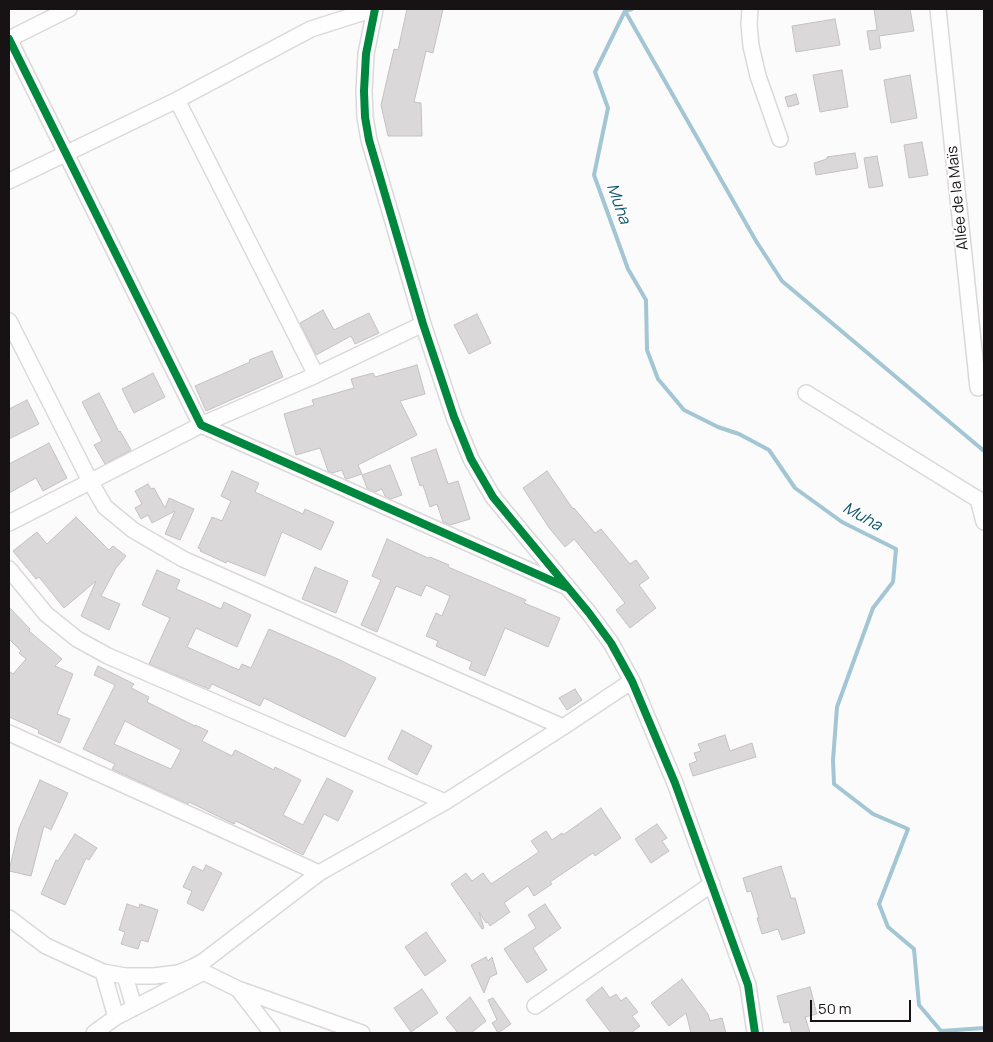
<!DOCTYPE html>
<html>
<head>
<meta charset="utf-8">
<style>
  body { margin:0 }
  #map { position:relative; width:993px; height:1042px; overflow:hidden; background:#fcfbfb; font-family:Manrope,sans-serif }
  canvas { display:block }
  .frame { position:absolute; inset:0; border:10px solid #171213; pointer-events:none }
  .scale { position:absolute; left:810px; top:1000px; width:101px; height:22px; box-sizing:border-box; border:2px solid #171213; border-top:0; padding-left:6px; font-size:15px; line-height:18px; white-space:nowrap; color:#171213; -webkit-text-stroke:4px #fff; paint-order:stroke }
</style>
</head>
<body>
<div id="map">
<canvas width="993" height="1042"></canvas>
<div class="frame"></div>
<div class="scale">50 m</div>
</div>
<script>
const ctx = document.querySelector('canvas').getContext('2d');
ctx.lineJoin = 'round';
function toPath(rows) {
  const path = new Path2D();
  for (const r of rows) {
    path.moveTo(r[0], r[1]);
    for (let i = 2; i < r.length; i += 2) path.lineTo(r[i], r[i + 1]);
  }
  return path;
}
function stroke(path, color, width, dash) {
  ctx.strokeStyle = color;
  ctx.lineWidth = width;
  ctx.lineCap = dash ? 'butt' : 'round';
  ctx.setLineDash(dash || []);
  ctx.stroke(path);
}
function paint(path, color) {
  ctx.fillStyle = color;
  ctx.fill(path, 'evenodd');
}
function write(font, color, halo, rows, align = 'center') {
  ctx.font = font + ' Manrope,sans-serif';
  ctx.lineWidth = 4;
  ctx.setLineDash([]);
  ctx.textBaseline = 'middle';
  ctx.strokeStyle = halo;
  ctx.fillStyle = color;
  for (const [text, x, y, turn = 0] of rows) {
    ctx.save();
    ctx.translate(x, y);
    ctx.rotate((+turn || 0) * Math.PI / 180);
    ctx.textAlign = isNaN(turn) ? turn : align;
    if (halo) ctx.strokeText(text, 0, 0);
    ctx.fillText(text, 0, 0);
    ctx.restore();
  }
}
stroke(toPath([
  [632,9,625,11,595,72,608,108,594,175,628,269,646,300,647,350,658,379,684,410,718,427,739,434,769,450,795,488,842,522,896,549,893,582,873,608,837,707,833,760,834,784,873,814,908,829,879,904,888,927,914,949,919,1005,941,1031,984,1028],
  [625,11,756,241,782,281,984,451]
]), '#a2c6d4', 4);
const building = toPath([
  [407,9,443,9,433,53,426,51,414,102,421,103,422,136,388,136,381,105,394,49,398,50,407,9],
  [874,9,910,9,914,31,879,36,881,48,870,50,867,31,877,30,874,9],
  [835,19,840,45,796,52,792,26,835,19],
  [842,70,848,107,820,112,813,75,842,70],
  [910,75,917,118,891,123,884,80,910,75],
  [796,94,799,104,788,107,785,97,796,94],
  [922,142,928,175,909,178,904,145,922,142],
  [855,153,858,168,816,175,814,163,827,159,827,157,855,153],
  [877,156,883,186,869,188,864,158,877,156],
  [323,310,334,330,369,313,379,333,355,344,351,336,316,355,300,323,323,310],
  [477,314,491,343,469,354,454,325,477,314],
  [272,351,283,377,206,411,195,386,250,362,249,360,272,351],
  [417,365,425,394,400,401,417,435,358,465,362,474,347,479,345,478,342,470,332,473,328,471,320,448,296,455,284,414,314,405,312,400,354,388,351,379,373,373,375,377,417,365],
  [153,373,165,397,134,413,122,389,153,373],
  [99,393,119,432,120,431,131,450,105,464,94,445,102,441,82,402,99,393],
  [27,400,39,424,9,439,9,409,27,400],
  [49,443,67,478,43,491,36,478,9,493,9,464,49,443],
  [436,449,448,484,458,481,470,519,450,525,443,522,437,504,430,507,423,485,420,486,411,458,436,449],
  [390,465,402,495,391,499,385,496,382,489,375,492,367,488,362,475,390,465],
  [232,471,259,483,255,492,303,514,305,509,334,522,321,550,282,532,265,576,227,561,226,563,200,551,201,549,198,548,212,517,222,521,231,501,221,496,232,471],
  [547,471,573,509,574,508,595,533,601,529,630,564,636,560,649,578,639,585,656,608,630,628,616,610,625,603,597,567,574,539,565,547,550,529,523,488,547,471],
  [148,484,151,489,154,488,165,508,169,498,194,509,180,540,165,534,175,511,152,523,148,515,141,519,135,508,142,504,135,491,148,484],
  [76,517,109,550,113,546,126,556,116,568,101,596,120,604,109,630,81,616,96,581,64,608,39,577,36,579,13,551,37,532,47,544,76,517],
  [387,539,428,558,430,557,449,565,448,567,526,600,524,603,560,618,548,647,505,628,485,676,469,669,472,662,436,646,438,641,426,636,436,613,442,616,450,596,426,585,421,596,396,586,377,632,361,625,381,580,372,576,387,539],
  [315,567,348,581,336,613,302,599,315,567],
  [157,570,180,580,176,589,221,609,224,602,251,615,237,647,196,628,187,647,239,670,242,664,251,668,269,629,340,660,376,678,345,737,264,698,260,706,212,684,209,689,149,664,170,618,142,605,157,570],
  [9,607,30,629,29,631,62,659,55,666,73,674,57,714,70,719,60,743,38,733,39,730,9,717,9,671,13,674,26,659,19,653,21,651,9,639,9,607],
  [98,666,134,684,131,688,149,697,147,702,195,726,195,725,208,731,202,741,232,756,235,750,274,770,275,767,301,780,283,815,303,825,327,778,353,791,338,821,324,814,303,855,236,821,234,824,189,802,188,804,112,769,115,764,83,749,115,685,94,675,98,666],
  [125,721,181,750,171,769,114,744,125,721],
  [575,689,582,700,567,710,559,698,575,689],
  [402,730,432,746,417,775,388,759,402,730],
  [725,735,730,751,752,743,756,757,693,776,689,764,697,761,694,753,701,751,698,744,725,735],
  [40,780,68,793,51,830,44,826,31,876,9,871,19,828,40,780],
  [601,808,621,838,595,856,593,853,550,882,552,884,534,896,528,886,504,903,510,912,490,926,488,922,486,923,479,912,484,928,482,929,451,884,466,873,472,881,483,873,491,884,539,852,531,841,546,831,552,840,562,833,563,835,601,808],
  [657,824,667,838,662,841,669,851,651,863,635,839,657,824],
  [75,834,97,848,89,860,86,858,65,905,41,894,56,860,58,861,75,834],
  [206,865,222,873,203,911,187,903,192,891,183,887,193,866,203,871,206,865],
  [781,866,791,898,795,898,805,933,782,940,778,929,762,934,757,918,759,918,751,891,747,892,743,878,781,866],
  [127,904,139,908,140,904,158,910,148,942,141,940,138,949,121,944,125,932,119,930,127,904],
  [545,904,561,928,533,948,547,970,527,983,504,949,536,928,528,915,545,904],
  [426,932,446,961,425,976,405,947,426,932],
  [486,957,488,961,492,957,497,974,490,977,484,993,471,965,486,957],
  [682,979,708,1014,710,1021,722,1018,726,1033,691,1033,686,1013,669,1026,651,1003,682,979],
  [602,987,610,998,616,994,621,1001,626,997,638,1012,632,1016,640,1026,631,1033,611,1033,586,1000,602,987],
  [810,987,817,1014,805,1017,810,1033,792,1033,789,1022,784,1023,777,996,810,987],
  [422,989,438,1013,411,1032,394,1008,422,989],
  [470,997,486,1021,471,1033,458,1033,446,1018,470,997],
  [493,998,511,1024,498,1033,492,1023,497,1020,488,1000,493,998]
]);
paint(building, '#dbd8d9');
stroke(building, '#c4c1c2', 1);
const minor = toPath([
  [375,9,366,54,364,91,365,117,369,140,423,324,454,417,471,459,493,497,589,613,611,643,632,681,675,783,748,985,755,1033],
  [750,9,749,24,751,46,758,76,780,139],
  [938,9,978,388],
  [9,39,201,425,567,587],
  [9,39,69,9],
  [177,100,316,375],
  [9,181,177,100,311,29,374,9],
  [9,321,90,481,105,507,133,530,183,559,563,727],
  [806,393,984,503],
  [978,499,984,522],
  [9,523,201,425,316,375,423,324],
  [9,569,46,614,77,639,108,656,445,802],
  [9,733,319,873],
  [9,918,46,946,103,972,125,976,154,976,178,973,193,967,204,961,319,873,445,802,563,727,632,681],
  [193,967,238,989,362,1033],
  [103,972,116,1017],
  [125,976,134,1007],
  [238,989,272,1033],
  [535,1006,712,884],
  [94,1033,116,1017,204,972]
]);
stroke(minor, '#dbd8d8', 18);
stroke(minor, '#fffefe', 15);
stroke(toPath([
  [375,9,366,54,364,91,365,117,369,140,423,324,454,417,471,459,493,497,589,613,611,643,632,681,675,783,748,985,755,1033],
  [9,39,201,425,568,588]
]), '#00873e', 8);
write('15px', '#171213', '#fff', [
  ["Allée de la Maïs",958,198,-96]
]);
write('italic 16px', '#0d556b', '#fff', [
  ["Muha",618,204,70],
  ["Muha",862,517,29]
]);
</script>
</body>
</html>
